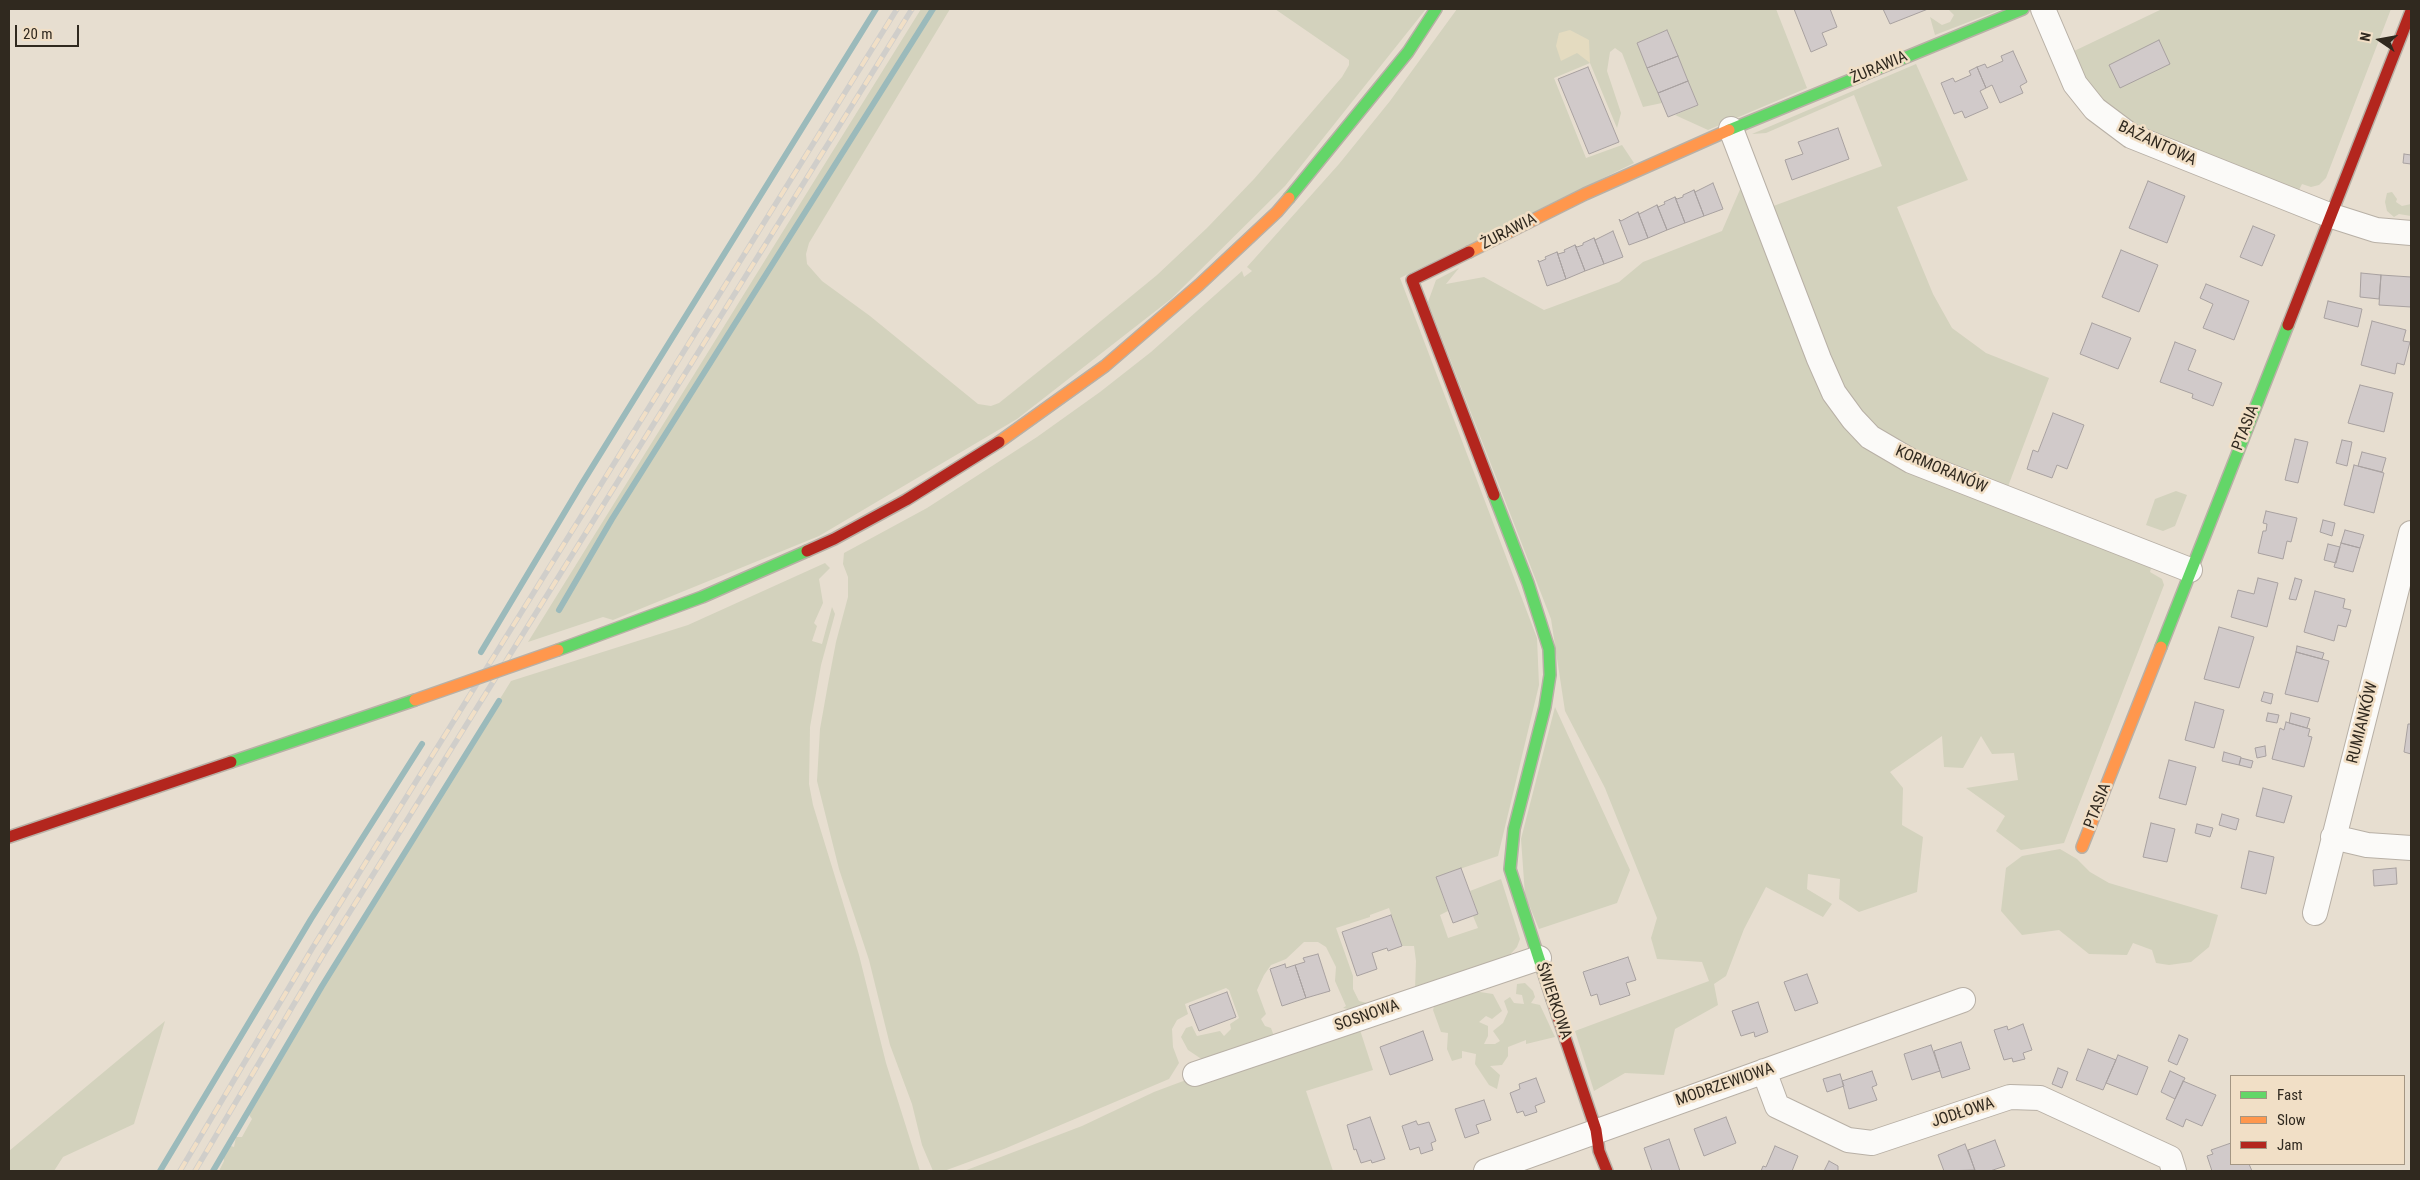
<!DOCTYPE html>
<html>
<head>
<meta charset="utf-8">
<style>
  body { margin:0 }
  #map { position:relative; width:2420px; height:1180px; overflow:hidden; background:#e7ded0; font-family:"Roboto Condensed",sans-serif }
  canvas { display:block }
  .frame { position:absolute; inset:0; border:10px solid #30291f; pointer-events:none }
  .legend { position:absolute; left:2230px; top:1075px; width:175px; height:90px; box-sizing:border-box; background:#f1dfc6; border:1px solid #a49683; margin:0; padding:6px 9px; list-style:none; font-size:15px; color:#30291f }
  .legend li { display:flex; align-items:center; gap:10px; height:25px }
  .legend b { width:25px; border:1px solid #a49683 }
  .north { position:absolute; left:2355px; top:15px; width:50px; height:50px; -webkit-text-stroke:4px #f1dfc6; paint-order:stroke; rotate:282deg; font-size:14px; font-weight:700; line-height:20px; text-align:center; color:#30291f }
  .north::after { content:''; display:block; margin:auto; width:18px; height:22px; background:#30291f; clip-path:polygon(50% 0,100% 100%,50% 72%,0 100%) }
  .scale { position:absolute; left:15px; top:25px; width:64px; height:22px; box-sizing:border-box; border:2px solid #30291f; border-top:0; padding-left:6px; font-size:15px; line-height:18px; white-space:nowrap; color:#30291f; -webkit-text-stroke:4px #f1dfc6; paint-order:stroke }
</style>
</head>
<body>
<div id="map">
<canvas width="2420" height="1180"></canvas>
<div class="frame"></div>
<ul class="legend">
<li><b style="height:6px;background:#63d668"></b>Fast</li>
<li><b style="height:6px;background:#ff974d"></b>Slow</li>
<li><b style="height:6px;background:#b3261e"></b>Jam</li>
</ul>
<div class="north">N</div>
<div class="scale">20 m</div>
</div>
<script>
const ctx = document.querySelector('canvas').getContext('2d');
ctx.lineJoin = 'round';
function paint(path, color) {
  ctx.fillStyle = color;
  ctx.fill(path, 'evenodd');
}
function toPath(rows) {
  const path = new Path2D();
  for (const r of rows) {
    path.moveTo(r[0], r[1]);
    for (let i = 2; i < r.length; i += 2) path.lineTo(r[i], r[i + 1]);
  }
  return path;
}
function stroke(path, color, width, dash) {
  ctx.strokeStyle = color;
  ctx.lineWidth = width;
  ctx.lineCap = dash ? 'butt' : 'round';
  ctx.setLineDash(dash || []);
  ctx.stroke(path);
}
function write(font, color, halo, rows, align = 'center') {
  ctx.font = font + ' "Roboto Condensed",sans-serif';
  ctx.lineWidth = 5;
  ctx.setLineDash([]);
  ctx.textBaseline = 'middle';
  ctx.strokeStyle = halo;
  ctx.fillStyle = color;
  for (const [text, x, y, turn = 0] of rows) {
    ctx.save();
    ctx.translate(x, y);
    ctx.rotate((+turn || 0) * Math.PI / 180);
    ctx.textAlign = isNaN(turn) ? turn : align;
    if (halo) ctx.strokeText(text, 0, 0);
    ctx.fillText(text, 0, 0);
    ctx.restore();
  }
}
paint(toPath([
  [921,9,950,9,809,243,806,254,807,264,822,281,870,316,978,404,991,406,999,403,1079,339,1157,275,1207,228,1254,179,1342,77,1349,65,1349,60,1275,9,1426,9,1285,186,1171,299,1017,419,819,536,613,620,603,617,528,642],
  [1457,9,1776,9,1807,88,1708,130,1675,115,1698,105,1667,30,1637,43,1662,103,1643,107,1622,53,1615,48,1610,52,1607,71,1621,113,1617,128,1590,63,1554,78,1586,158,1622,145,1634,163,1400,278,1537,638,1539,685,1498,856,1436,877,1448,911,1440,915,1448,938,1478,928,1473,916,1478,914,1470,891,1501,879,1520,939,1517,947,1506,959,1415,990,1416,961,1414,946,1402,946,1389,908,1370,915,1370,917,1336,928,1353,976,1353,989,1359,1001,1367,1003,1366,1007,1353,1010,1343,1008,1346,1006,1335,981,1336,967,1326,947,1318,942,1304,942,1286,959,1271,965,1264,975,1257,990,1266,1014,1261,1019,1265,1026,1271,1028,1275,1039,1203,1060,1188,1050,1181,1037,1186,1028,1192,1026,1197,1036,1220,1031,1224,1036,1231,1029,1230,1024,1239,1018,1229,990,1226,988,1185,1004,1188,1014,1177,1020,1172,1029,1173,1047,1179,1063,1169,1079,1004,1149,944,1171,933,1171,922,1145,912,1104,890,1045,869,960,839,869,817,781,820,729,828,684,836,642,848,597,848,577,843,564,844,553,927,508,1037,437,1100,392,1151,352,1242,271,1244,277,1252,271,1247,267,1339,164,1390,101],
  [1948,9,2002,9,1935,35,1930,17,1942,25,1950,22,1954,15],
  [2162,9,2391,9,2326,178,2319,185,2311,187,2302,184,2298,192,2152,135,2116,114,2087,84,2070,53],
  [1916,64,1968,180,1897,207,1933,294,1952,328,1986,353,2049,378,2007,489,1887,438,1854,411,1830,369,1768,208,1882,166,1854,95,1766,133,1752,134],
  [1742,185,1825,400,1853,436,1875,454,1889,461,2152,565,2150,572,2162,579,2164,585,2064,843,2021,850,1996,831,2005,816,1966,788,2018,780,2014,753,1992,754,1981,736,1963,768,1944,767,1942,736,1890,772,1903,788,1902,825,1923,837,1917,892,1859,912,1839,899,1840,879,1808,874,1807,889,1832,904,1823,917,1766,887,1744,929,1726,976,1714,984,1718,1005,1675,1029,1664,1075,1625,1073,1594,1091,1575,1031,1709,981,1702,962,1657,959,1651,938,1657,918,1605,788,1565,711,1551,619,1428,302,1436,280,1459,268,1446,284,1484,277,1544,310,1619,282,1643,262,1722,231],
  [2392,192,2397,199,2396,202,2402,206,2411,204,2411,216,2399,214,2394,217,2387,211,2385,202,2387,193],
  [2176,491,2187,495,2175,526,2163,531,2146,525,2155,499],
  [825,563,830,568,819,579,823,603,814,623,817,626,812,641,822,644,832,607,835,614,821,665,810,727,809,784,813,805,859,955,886,1063,920,1171,219,1171,224,1161,223,1154,228,1145,234,1147,236,1137,242,1137,252,1119,247,1112,309,1008,511,681,688,625],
  [1555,707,1630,870,1617,903,1539,929,1525,895,1521,839],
  [2060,849,2077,859,2090,872,2109,883,2218,915,2209,947,2191,962,2169,965,2156,963,2152,950,2133,943,2127,955,2089,954,2059,930,2022,935,2001,911,2006,868,2022,856],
  [1525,983,1533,991,1535,997,1531,1003,1540,1005,1555,1037,1526,1044,1526,1040,1508,1047,1508,1056,1502,1065,1490,1066,1500,1075,1497,1089,1489,1085,1475,1064,1476,1054,1462,1051,1462,1058,1452,1061,1447,1049,1448,1033,1441,1032,1433,1010,1435,1003,1468,985,1480,992,1493,994,1502,1011,1492,1019,1486,1016,1479,1022,1488,1026,1488,1036,1484,1044,1495,1044,1500,1041,1493,1031,1503,1023,1508,1012,1504,1001,1510,997,1514,1003,1524,1004,1522,995,1516,994,1517,984],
  [165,1021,134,1124,63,1157,54,1171,9,1171,9,1151],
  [1360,1030,1373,1070,1306,1091,1333,1171,964,1171,1082,1126,1154,1092,1194,1077]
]), '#d3d2bd');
paint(toPath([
  [1570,30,1589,40,1590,63,1577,53,1561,61,1556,46,1559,33]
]), '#e4dbc0');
stroke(toPath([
  [559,610,612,519,933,9],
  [481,652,581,485,876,9],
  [160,1171,311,919,422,744],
  [213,1171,322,986,499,701]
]), '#9bbabb', 6);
const building = toPath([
  [1794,9,1830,9,1837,27,1822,33,1827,45,1811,52,1794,9],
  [1883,9,1928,9,1890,24,1883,9],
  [1667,30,1678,56,1647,68,1637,43,1667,30],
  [2159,40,2170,64,2120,88,2109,65,2159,40],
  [2013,51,2027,82,2020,86,2023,93,2000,103,1992,85,1986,88,1977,67,1985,64,1987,68,2003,61,2001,56,2013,51],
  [1678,56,1688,81,1658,93,1647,68,1678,56],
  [1588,67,1619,142,1589,154,1558,79,1588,67],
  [1977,67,1986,88,1980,91,1988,108,1965,118,1962,111,1954,114,1941,83,1953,78,1955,82,1971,75,1969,71,1977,67],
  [1688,81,1698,105,1668,117,1658,93,1688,81],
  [1838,128,1849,159,1792,180,1785,160,1803,154,1798,142,1838,128],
  [2404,154,2411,155,2411,164,2403,163,2404,154],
  [2148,181,2185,196,2167,243,2129,228,2148,181],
  [1713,183,1723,209,1704,216,1694,190,1695,192,1713,183],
  [1694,190,1704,216,1685,223,1675,197,1677,199,1683,197,1683,195,1694,190],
  [1675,197,1685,223,1667,230,1657,205,1658,207,1665,204,1664,202,1675,197],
  [1657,205,1667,230,1648,238,1638,212,1639,214,1657,205],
  [1638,212,1648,238,1629,245,1619,219,1621,221,1638,212],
  [2253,226,2275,235,2262,266,2240,257,2253,226],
  [1613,231,1623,257,1604,264,1594,238,1595,240,1613,231],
  [1594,238,1604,264,1585,271,1575,245,1577,247,1583,245,1583,243,1594,238],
  [1575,245,1585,271,1566,279,1557,252,1558,254,1565,252,1564,250,1575,245],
  [2121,250,2158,265,2139,312,2102,297,2121,250],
  [1557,252,1566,279,1547,286,1538,260,1539,262,1546,259,1545,257,1557,252],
  [2361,273,2381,275,2379,299,2360,297,2361,273],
  [2381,275,2411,277,2411,307,2379,305,2381,275],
  [2206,284,2249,301,2234,340,2203,328,2213,304,2200,298,2206,284],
  [2328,301,2362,309,2358,327,2324,318,2328,301],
  [2372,321,2406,330,2403,341,2410,342,2404,365,2397,363,2395,374,2361,365,2372,321],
  [2092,323,2131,338,2118,369,2080,354,2092,323],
  [2175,342,2196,350,2188,370,2222,383,2213,406,2192,398,2193,394,2160,382,2175,342],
  [2360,385,2393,393,2384,432,2348,423,2360,385],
  [2053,413,2084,425,2067,469,2057,465,2052,478,2027,469,2033,450,2038,452,2053,413],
  [2295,439,2308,442,2298,483,2285,480,2295,439],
  [2342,440,2352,442,2347,466,2336,463,2342,440],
  [2362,452,2386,458,2382,472,2358,466,2362,452],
  [2354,465,2384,473,2374,513,2344,505,2354,465],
  [2266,511,2297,518,2291,542,2287,541,2283,559,2258,553,2263,531,2266,531,2267,524,2263,523,2266,511],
  [2323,520,2335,523,2332,536,2320,532,2323,520],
  [2345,530,2364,535,2360,548,2341,543,2345,530],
  [2341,543,2360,548,2353,572,2334,567,2341,543],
  [2328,544,2340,547,2336,563,2324,560,2328,544],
  [2258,578,2278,583,2267,627,2231,617,2238,590,2254,594,2258,578],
  [2295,578,2302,580,2296,600,2289,599,2295,578],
  [2315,591,2345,599,2343,608,2351,610,2346,627,2338,625,2334,641,2304,632,2315,591],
  [2219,627,2254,637,2239,688,2204,679,2219,627],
  [2297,646,2324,653,2322,659,2296,652,2297,646],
  [2296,652,2329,661,2318,702,2285,694,2296,652],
  [2264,692,2273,694,2271,704,2261,701,2264,692],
  [2195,702,2224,710,2214,748,2185,740,2195,702],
  [2268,713,2279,715,2277,723,2266,721,2268,713],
  [2291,713,2310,718,2307,728,2289,723,2291,713],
  [2411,721,2411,754,2404,752,2408,724,2411,724,2411,721],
  [2286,722,2310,729,2308,736,2312,737,2304,767,2272,759,2280,728,2284,730,2286,722],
  [2265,746,2266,756,2257,758,2255,748,2265,746],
  [2224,752,2241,757,2239,765,2222,761,2224,752],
  [2241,758,2253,761,2251,768,2239,765,2241,758],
  [2169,760,2196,767,2186,805,2159,798,2169,760],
  [2263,788,2292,796,2284,823,2256,816,2263,788],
  [2222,814,2239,819,2236,830,2219,825,2222,814],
  [2151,823,2175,829,2167,862,2143,857,2151,823],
  [2197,824,2213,828,2210,837,2195,833,2197,824],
  [2249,851,2274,857,2266,894,2241,888,2249,851],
  [1461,868,1478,914,1453,923,1436,877,1461,868],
  [2396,868,2397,884,2374,886,2373,870,2396,868],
  [1391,915,1402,946,1388,951,1387,948,1372,953,1377,969,1357,976,1342,932,1391,915],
  [1318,954,1330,991,1306,998,1295,965,1305,962,1303,958,1318,954],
  [1628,957,1636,980,1626,983,1630,995,1600,1005,1597,994,1591,996,1583,972,1628,957],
  [1285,964,1286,968,1295,965,1306,998,1282,1006,1270,969,1285,964],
  [1807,974,1818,1003,1795,1011,1784,982,1807,974],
  [1227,992,1236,1017,1199,1031,1189,1006,1227,992],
  [1758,1002,1768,1032,1755,1037,1754,1032,1741,1036,1732,1011,1758,1002],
  [2023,1024,2032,1050,2023,1053,2025,1059,2013,1062,2012,1058,2004,1060,1994,1030,2007,1026,2008,1030,2023,1024],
  [1423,1031,1433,1060,1390,1075,1380,1047,1423,1031],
  [2179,1035,2188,1039,2177,1065,2168,1061,2179,1035],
  [1961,1042,1970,1069,1942,1078,1934,1051,1961,1042],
  [1931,1045,1940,1071,1912,1080,1904,1054,1931,1045],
  [2088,1049,2116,1060,2103,1090,2076,1080,2088,1049],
  [2118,1055,2148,1067,2137,1095,2106,1083,2118,1055],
  [2058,1068,2068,1072,2062,1088,2052,1084,2058,1068],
  [1872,1071,1877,1085,1872,1087,1877,1100,1849,1109,1842,1081,1872,1071],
  [2170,1071,2185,1078,2175,1099,2161,1092,2170,1071],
  [1840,1074,1844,1086,1827,1092,1823,1079,1840,1074],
  [1536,1078,1545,1102,1535,1106,1537,1112,1525,1116,1523,1111,1517,1113,1510,1093,1520,1089,1519,1084,1536,1078],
  [2183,1081,2216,1095,2202,1126,2186,1119,2183,1127,2166,1119,2183,1081],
  [1484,1100,1491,1120,1476,1125,1479,1133,1465,1138,1455,1109,1484,1100],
  [1370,1117,1385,1159,1372,1163,1371,1160,1361,1163,1356,1149,1354,1150,1347,1125,1370,1117],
  [1726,1117,1736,1143,1704,1156,1694,1129,1726,1117],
  [1416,1121,1418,1125,1429,1122,1436,1141,1431,1143,1433,1150,1421,1154,1419,1147,1410,1150,1402,1126,1416,1121],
  [1669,1139,1680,1171,1652,1171,1644,1148,1669,1139],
  [1995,1140,2005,1166,1990,1171,1975,1171,1968,1150,1995,1140],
  [2231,1143,2231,1164,2249,1164,2252,1171,2212,1171,2207,1156,2213,1154,2211,1150,2231,1143],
  [1965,1144,1975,1170,1944,1171,1938,1155,1965,1144],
  [1775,1146,1798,1156,1792,1171,1761,1171,1763,1166,1766,1167,1775,1146],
  [1829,1161,1838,1166,1838,1171,1824,1171,1829,1161]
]);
paint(building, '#d1caca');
stroke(building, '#a8a1a0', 1);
const street = toPath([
  [2043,9,2075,84,2095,109,2131,136,2329,215,2376,230,2411,233],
  [1731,129,1819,359,1834,393,1853,419,1870,437,1911,461,2190,570],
  [2333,837,2367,845,2411,848],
  [2315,913,2411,533],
  [1764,1071,1777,1106,1848,1140,1872,1143,2010,1097,2040,1098,2170,1158,2174,1171],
  [1195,1074,1539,958],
  [1486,1171,1963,1000]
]);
const fast = toPath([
  [1729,130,2023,9],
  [1289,198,1408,52,1436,9],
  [1494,495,1528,583,1549,649,1550,675,1545,707,1514,829,1510,869,1552,999],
  [2161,647,2288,325],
  [558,650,702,597,807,551],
  [231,762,415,700]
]);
const slow = toPath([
  [1469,252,1585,194,1729,130],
  [999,442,1105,366,1199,285,1277,212,1289,198],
  [2082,847,2161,647]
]);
const jam = toPath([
  [1469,252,1412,280,1494,495],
  [2288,325,2411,11],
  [807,551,834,539,906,500,999,442],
  [9,837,231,762],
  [1552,999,1596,1130,1599,1151,1607,1171]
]);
stroke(street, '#b8b0a6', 26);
stroke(fast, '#b8b0a6', 14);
stroke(slow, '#b8b0a6', 14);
stroke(jam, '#b8b0a6', 14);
stroke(street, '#fbfaf8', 24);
stroke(fast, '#63d668', 11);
stroke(slow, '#ff974d', 11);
stroke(jam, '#b3261e', 11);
const rail = toPath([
  [180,1171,313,947,897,9],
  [195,1171,323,955,912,9]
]);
stroke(rail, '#d0ceca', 5.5);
stroke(rail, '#f1dfc6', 4, [11]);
const slowBridge = toPath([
  [415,700,558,650]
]);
stroke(slowBridge, '#b8b0a6', 14, []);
stroke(slowBridge, '#ff974d', 11);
write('16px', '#30291f', '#f1dfc6', [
  ["ŻURAWIA",1879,68,-23],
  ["BAŻANTOWA",2157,144,25],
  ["ŻURAWIA",1509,232,-27],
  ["PTASIA",2246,428,-69],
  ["KORMORANÓW",1941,470,23],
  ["RUMIANKÓW",2363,723,-76],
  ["PTASIA",2098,806,-69],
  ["ŚWIERKOWA",1553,1001,71],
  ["SOSNOWA",1367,1016,-19],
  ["MODRZEWIOWA",1725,1085,-19],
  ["JODŁOWA",1963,1113,-18]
]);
</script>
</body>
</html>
